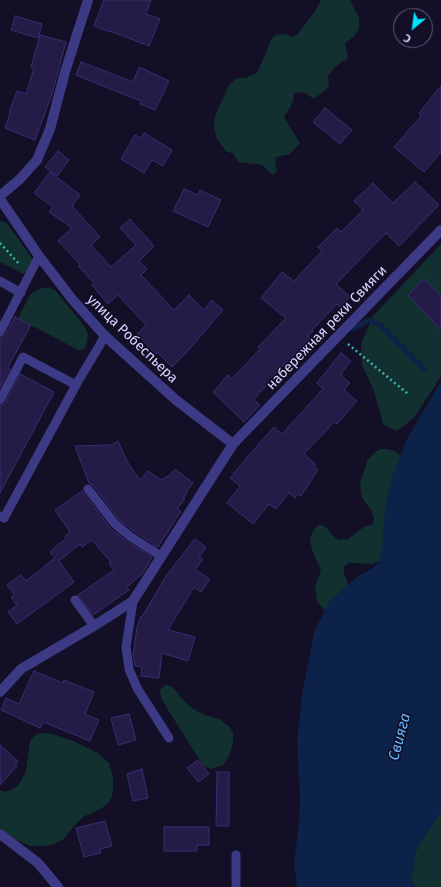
<!DOCTYPE html>
<html>
<head>
<meta charset="utf-8">
<style>
  body { margin:0 }
  #map { position:relative; width:441px; height:887px; overflow:hidden; background:#130f26; font-family:"Fira Sans",sans-serif }
  canvas { display:block }
  .north { position:absolute; left:393px; top:8px; width:40px; height:40px; box-sizing:border-box; background:#130f26; border:1px solid #625e7d; border-radius:50%; rotate:209deg; font-size:11px; font-weight:700; line-height:16px; text-align:center; color:#d9d4ff }
  .north::after { content:''; display:block; margin:auto; width:14px; height:18px; background:#00e5ff; clip-path:polygon(50% 0,100% 100%,50% 72%,0 100%) }
</style>
</head>
<body>
<div id="map">
<canvas width="441" height="887"></canvas>
<div class="north">С</div>
</div>
<script>
const ctx = document.querySelector('canvas').getContext('2d');
ctx.lineJoin = 'round';
function paint(path, color) {
  ctx.fillStyle = color;
  ctx.fill(path, 'evenodd');
}
function toPath(rows) {
  const path = new Path2D();
  for (const r of rows) {
    path.moveTo(r[0], r[1]);
    for (let i = 2; i < r.length; i += 2) path.lineTo(r[i], r[i + 1]);
  }
  return path;
}
function stroke(path, color, width, dash) {
  ctx.strokeStyle = color;
  ctx.lineWidth = width;
  ctx.lineCap = dash ? 'butt' : 'round';
  ctx.setLineDash(dash || []);
  ctx.stroke(path);
}
function write(font, color, halo, rows, align = 'center') {
  ctx.font = font + ' "Fira Sans",sans-serif';
  ctx.lineWidth = 3.5;
  ctx.setLineDash([]);
  ctx.textBaseline = 'middle';
  ctx.strokeStyle = halo;
  ctx.fillStyle = color;
  for (const [text, x, y, turn = 0] of rows) {
    ctx.save();
    ctx.translate(x, y);
    ctx.rotate((+turn || 0) * Math.PI / 180);
    ctx.textAlign = isNaN(turn) ? turn : align;
    if (halo) ctx.strokeText(text, 0, 0);
    ctx.fillText(text, 0, 0);
    ctx.restore();
  }
}
paint(toPath([
  [321,0,350,0,359,18,359,27,355,36,345,43,348,58,335,67,328,76,329,87,314,99,304,92,294,93,293,102,284,117,300,143,290,154,276,157,275,164,277,171,273,175,262,165,238,162,234,154,226,151,217,139,214,127,215,116,229,85,236,78,245,78,257,73,272,38,276,35,286,34,292,37,298,34,315,11],
  [0,221,5,222,8,225,32,258,33,262,27,272,24,273,21,273,0,262],
  [441,244,441,376,414,418,397,431,383,424,374,391,362,365,361,344,373,316],
  [42,288,50,288,55,290,84,326,88,334,87,343,86,347,83,350,78,350,18,318,30,295,34,292],
  [380,449,388,449,394,451,400,455,403,465,391,524,379,561,373,564,366,564,358,563,348,563,344,567,344,574,347,581,348,587,327,611,324,609,317,602,315,587,321,570,312,550,310,538,314,529,319,525,324,526,329,530,332,535,339,540,348,539,365,526,372,525,374,520,371,510,362,498,360,484,367,461,374,453],
  [167,685,172,687,177,692,181,698,193,709,205,715,219,719,230,727,233,733,233,744,229,756,223,765,215,768,211,769,206,767,203,765,168,710,161,697,160,692,161,689,164,686],
  [40,733,52,734,73,741,98,753,109,763,113,778,113,787,112,796,108,803,102,808,83,817,75,825,64,839,56,843,48,846,30,846,16,840,0,828,0,790,6,792,14,788,19,785,26,771,29,748,30,741,34,736],
  [441,812,441,887,415,887,411,881,416,851,429,830]
]), '#12302f');
paint(toPath([
  [441,381,441,812,429,830,416,851,411,880,415,887,297,887,294,863,299,822,300,797,297,740,303,689,314,632,329,602,346,586,360,575,373,568,378,563,382,552,385,507,392,477,407,439]
]), '#0c2248');
stroke(toPath([
  [353,329,369,320,379,324,424,369]
]), '#0c2248', 5);
const building = toPath([
  [104,0,151,0,146,14,160,19,149,46,110,31,110,32,94,26,104,0],
  [15,16,42,24,38,38,11,30,15,16],
  [40,35,66,42,52,94,35,140,5,128,10,114,9,113,17,91,26,94,34,68,31,67,40,35],
  [81,62,105,71,133,82,139,67,169,81,155,110,140,104,141,101,100,85,76,75,81,62],
  [441,86,441,152,424,172,394,147,421,116,419,113,441,86],
  [325,108,352,130,340,144,313,122,325,108],
  [144,133,172,150,163,166,152,160,144,173,121,159,135,135,141,138,144,133],
  [58,151,69,160,57,176,45,167,58,151],
  [50,172,80,195,72,206,100,237,91,245,111,267,136,245,120,228,130,219,154,246,139,261,147,269,141,275,174,310,189,295,204,310,212,300,223,310,185,354,172,367,157,352,156,354,137,334,146,325,118,295,108,304,92,285,94,283,78,266,80,264,58,241,72,228,49,212,53,207,34,193,50,172],
  [415,182,439,205,399,246,386,233,336,284,350,297,340,307,337,304,312,330,313,331,308,336,310,338,277,372,278,373,254,399,260,405,244,422,213,392,228,375,232,379,260,349,258,347,286,318,261,298,282,272,294,281,322,251,318,247,337,228,341,232,363,210,354,201,373,183,393,203,415,182],
  [184,189,198,195,200,190,221,200,208,227,173,211,184,189],
  [424,279,441,296,441,330,408,295,424,279],
  [15,317,31,325,8,367,10,369,0,387,0,338,3,337,5,335,15,317],
  [341,353,351,361,341,374,342,375,341,376,350,383,344,390,357,401,337,424,334,422,304,454,316,465,314,467,318,470,301,496,298,494,295,498,289,493,276,509,269,504,253,524,227,503,240,486,230,478,244,461,274,427,282,434,323,389,317,383,341,353],
  [20,374,54,392,0,493,0,406,3,405,5,403,20,374],
  [118,441,128,463,140,480,148,471,161,480,170,475,175,469,193,483,186,492,187,493,183,498,185,499,177,509,181,511,158,547,135,532,119,520,93,485,89,483,75,446,111,445,118,441],
  [82,491,111,529,128,542,152,557,142,574,126,588,129,590,93,615,78,595,114,570,109,564,111,562,92,540,82,547,80,544,59,561,74,582,17,624,8,612,17,605,11,597,14,594,7,585,21,575,26,581,55,558,50,552,66,538,65,536,70,532,55,510,82,491],
  [195,539,206,547,199,557,203,559,195,570,210,579,201,592,194,587,168,630,195,637,188,661,162,653,159,678,141,676,142,667,135,666,133,655,137,627,141,616,142,617,166,576,195,539],
  [34,671,63,683,64,680,94,692,85,714,99,720,90,741,43,722,40,728,1,710,6,698,19,704,34,671],
  [129,714,136,740,118,745,111,718,129,714],
  [0,745,18,761,15,765,17,766,0,785,0,745],
  [198,760,209,774,198,782,187,768,198,760],
  [142,769,148,798,133,801,127,774,142,769],
  [217,772,229,772,229,826,216,826,217,772],
  [105,821,112,846,100,849,101,853,84,857,76,828,105,821],
  [164,827,209,827,209,845,197,845,197,851,164,851,164,827]
]);
paint(building, '#241b47');
stroke(building, '#3b2d73', 1);
stroke(toPath([
  [0,243,20,265],
  [348,344,408,394]
]), '#2fb8b0', 2.5, [2, 3]);
stroke(toPath([
  [0,281,21,293],
  [0,332,39,256],
  [0,400,23,357,76,385],
  [88,489,115,524,131,537,161,556],
  [0,516,4,518,76,385,105,336],
  [75,600,94,626],
  [133,601,126,647,129,669,137,688,169,738],
  [236,855,236,887]
]), '#3d3a85', 9);
stroke(toPath([
  [0,196,20,179,37,160,50,129,65,72,88,0],
  [0,199,39,256,72,299,105,336,176,400,233,444],
  [0,692,21,669,94,626,133,601,233,444,441,230],
  [0,834,38,863,58,887]
]), '#3d3a85', 10);
write('14px', '#d9d4ff', '#130f26', [
  ["набережная реки Свияги",327,328,-46],
  ["улица Робеспьера",132,339,44]
]);
write('italic 15px', '#62b6ff', '#130f26', [
  ["Свияга",400,737,-75]
]);
</script>
</body>
</html>
